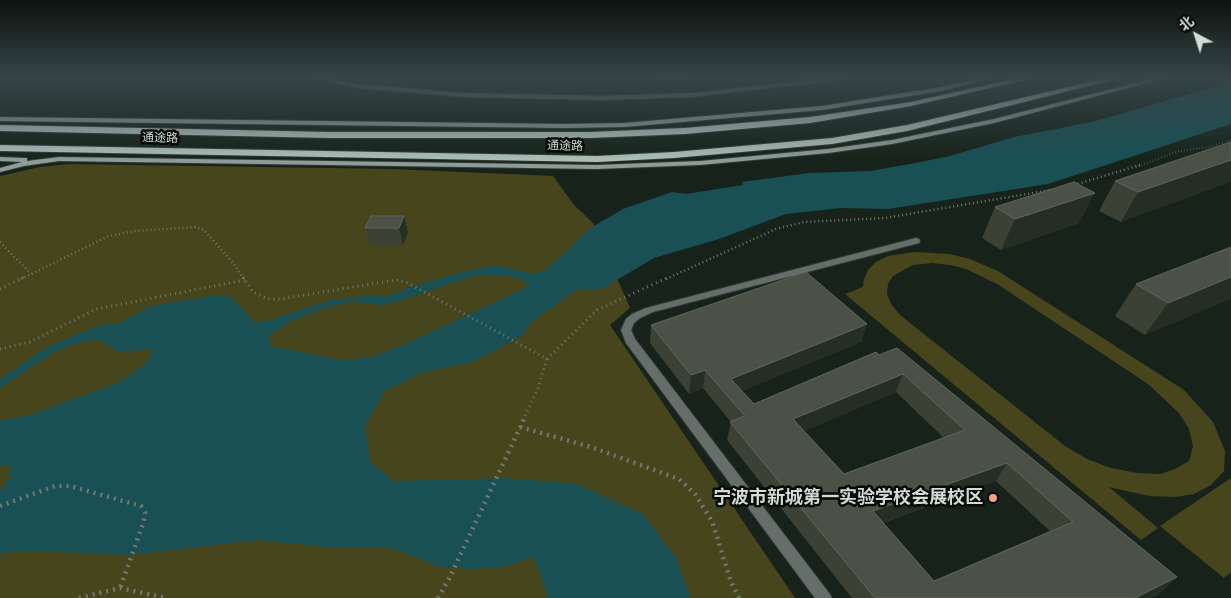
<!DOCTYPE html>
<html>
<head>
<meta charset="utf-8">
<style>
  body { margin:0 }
  #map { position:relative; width:1231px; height:598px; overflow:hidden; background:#17231a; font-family:Cabin,"Noto Sans SC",sans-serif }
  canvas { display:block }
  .north { position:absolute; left:1171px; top:10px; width:50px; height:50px; -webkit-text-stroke:4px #060b07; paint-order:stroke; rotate:320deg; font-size:14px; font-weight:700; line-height:20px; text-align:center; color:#d4dbd5 }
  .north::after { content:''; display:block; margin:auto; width:18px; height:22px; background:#d4dbd5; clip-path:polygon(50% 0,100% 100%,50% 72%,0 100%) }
</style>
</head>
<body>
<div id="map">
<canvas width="1231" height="598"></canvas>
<div class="north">北</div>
</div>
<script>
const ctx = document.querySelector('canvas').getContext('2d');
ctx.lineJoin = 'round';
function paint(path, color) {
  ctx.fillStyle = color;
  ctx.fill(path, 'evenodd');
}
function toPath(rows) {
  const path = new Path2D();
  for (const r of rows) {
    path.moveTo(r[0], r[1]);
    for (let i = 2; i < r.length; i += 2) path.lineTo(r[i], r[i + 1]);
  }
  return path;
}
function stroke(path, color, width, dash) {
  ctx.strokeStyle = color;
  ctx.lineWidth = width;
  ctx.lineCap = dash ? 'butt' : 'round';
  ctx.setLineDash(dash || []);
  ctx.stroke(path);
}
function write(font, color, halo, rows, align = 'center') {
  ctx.font = font + ' Cabin,"Noto Sans SC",sans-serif';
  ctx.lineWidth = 5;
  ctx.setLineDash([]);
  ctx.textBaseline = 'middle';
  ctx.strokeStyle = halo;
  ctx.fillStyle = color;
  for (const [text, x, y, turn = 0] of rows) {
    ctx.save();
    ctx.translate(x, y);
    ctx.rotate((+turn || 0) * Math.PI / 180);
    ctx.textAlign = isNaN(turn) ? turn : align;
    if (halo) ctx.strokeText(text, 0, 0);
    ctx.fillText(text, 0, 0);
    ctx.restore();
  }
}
paint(toPath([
  [69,164,393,169,553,176,574,205,593,223,630,308,610,325,795,598,0,598,0,176,40,167],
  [914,252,949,254,970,259,998,271,1184,390,1213,422,1225,451,1224,471,1211,485,1194,494,1175,497,1149,496,1109,487,1158,528,1141,540,845,294,863,287,864,279,868,270,876,262,888,256],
  [932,263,950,265,966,269,997,284,1148,384,1179,413,1189,429,1193,446,1189,461,1175,469,1160,474,1137,473,1111,468,1087,459,1065,446,900,315,891,304,887,294,888,284,893,276,913,265],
  [1231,478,1231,572,1224,578,1160,526]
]), '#47451c');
paint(toPath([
  [1231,82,1231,124,1048,184,888,209,841,208,786,214,719,239,654,258,600,290,579,289,570,294,529,324,523,335,505,345,473,362,421,373,384,392,365,426,370,462,394,481,507,478,577,484,643,514,677,559,690,598,548,598,534,557,504,567,475,569,441,567,391,548,337,548,257,540,129,555,39,551,0,553,0,491,10,476,10,466,0,465,0,421,36,413,115,384,133,373,149,360,153,350,117,351,99,339,80,342,54,352,0,388,0,380,16,368,42,350,79,333,107,323,119,323,151,306,218,295,231,297,253,321,264,322,331,300,375,295,386,297,411,287,458,273,494,265,535,274,548,268,592,227,623,209,672,192,686,194,743,185,742,182,809,173,870,171,910,164,950,156,1014,137,1092,122],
  [476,275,506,275,524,280,527,287,410,342,372,357,341,360,271,346,268,337,288,323,316,311,350,301,380,305,399,301]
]), '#185054');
const lane = toPath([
  [311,77,322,77,357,84,465,93,603,96,691,93,775,84,802,80,806,77,812,77,809,80,834,77,853,77,850,79,691,97,603,100,465,97,357,88,311,77]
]);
const street = toPath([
  [916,238,919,239,920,241,919,243,653,312,640,318,634,323,631,330,635,339,829,593,832,598,815,598,626,343,621,330,626,319,632,314,646,308,916,238]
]);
const secondary = toPath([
  [984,77,996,77,941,91,822,110,624,127,565,128,0,121,0,117,565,124,624,123,822,106,941,87,984,77],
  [1159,77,1170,77,994,123,892,144,828,153,700,165,597,169,59,161,24,166,0,172,0,168,22,162,0,161,0,157,24,158,27,158,27,161,59,157,597,165,700,161,828,149,892,140,994,119,1159,77]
]);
const primary = toPath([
  [1023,77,1038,77,911,106,810,123,685,134,590,138,330,138,0,131,0,125,330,132,590,132,685,128,810,117,911,102,1023,77],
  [1111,77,1125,77,907,131,832,144,674,158,597,162,0,151,0,145,597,156,674,152,832,138,907,125,1111,77]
]);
stroke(lane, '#313d34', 2);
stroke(street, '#313d34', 2);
stroke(secondary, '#313d34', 2);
stroke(primary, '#313d34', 2);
stroke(toPath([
  [1136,167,1179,151,1209,147,1231,140]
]), '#707972', 2, [0.5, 2.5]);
stroke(toPath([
  [1074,185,1140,165],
  [0,242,31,274],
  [21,279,109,236,135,231,196,227,204,230,234,264,244,279],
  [666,279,776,229,804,222,885,218,1051,190]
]), '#707972', 2.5, [1, 3]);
stroke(toPath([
  [243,277,253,292,268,299,280,299,396,280,408,283,547,359,538,388,523,420],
  [0,289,24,277],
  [0,349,30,342,96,309,245,280],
  [547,359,597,310,669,277]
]), '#707972', 3, [1, 4]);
stroke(toPath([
  [520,427,591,447,679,479,695,494,712,521,731,582,739,598],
  [0,506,55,486,70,486,141,506,145,513,143,524,120,588],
  [79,598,120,588,166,598],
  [438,598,449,579,524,419]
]), '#707972', 4.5, [2, 5]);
paint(lane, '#666e6c');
paint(street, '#666e6c');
paint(secondary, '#8f9b98');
paint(primary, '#aebfba');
paint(toPath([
  [656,77,740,77,658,81],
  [1231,142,1121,222,1099,211,1115,181],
  [995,207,1079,223,1001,250,982,238],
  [404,216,408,233,403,245,370,245,365,228],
  [1231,247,1145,335,1115,316,1136,284],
  [867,324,861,342,742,391,754,404,876,352,1177,577,1158,595,1151,598,852,598,727,440,731,422,703,388,689,394,650,343,651,325],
  [896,392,944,438,844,474,804,431],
  [996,481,1050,531,934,581,883,523]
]), '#3b4135');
paint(toPath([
  [1231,160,1231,182,1121,222,1138,192],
  [1095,193,1079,223,1001,250,1015,219],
  [404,216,408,233,403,245,399,228],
  [1231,277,1231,299,1145,335,1168,303],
  [867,324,861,342,728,397,731,379],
  [705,370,703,388,689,394,691,375],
  [903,374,896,392,788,438,793,419],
  [1007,463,996,481,865,529,873,511],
  [1177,577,1158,595,1151,598,1135,598]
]), '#252e23');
const building = toPath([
  [1231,142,1231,160,1138,192,1115,181,1231,142],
  [1074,182,1095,193,1015,219,995,207,1074,182],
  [371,216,404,216,399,228,365,228,371,216],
  [1231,247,1231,277,1168,303,1136,284,1231,247],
  [806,272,867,324,731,379,754,404,876,352,879,355,897,348,1177,577,1135,598,875,598,730,422,745,416,705,370,691,375,651,325,806,272],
  [903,374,965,430,844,474,793,419,903,374],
  [1007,463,1073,522,934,581,873,511,1007,463]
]);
paint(building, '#4b5146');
stroke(building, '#60675d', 1);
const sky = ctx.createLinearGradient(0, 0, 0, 161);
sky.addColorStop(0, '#0d130e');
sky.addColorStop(0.48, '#364549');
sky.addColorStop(1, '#36454900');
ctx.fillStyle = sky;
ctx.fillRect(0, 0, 1231, 161);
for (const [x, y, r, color] of [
  [993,498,5,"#f49e8a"]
]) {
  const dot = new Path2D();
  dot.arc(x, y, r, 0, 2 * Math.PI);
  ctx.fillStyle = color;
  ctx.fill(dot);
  stroke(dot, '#060b07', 2);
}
write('12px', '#d4dbd5', '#060b07', [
  ["通途路",160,138,1],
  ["通途路",565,146,1]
]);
write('bold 18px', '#d4dbd5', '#060b07', [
  ["宁波市新城第一实验学校会展校区",983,498]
], 'right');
</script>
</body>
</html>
